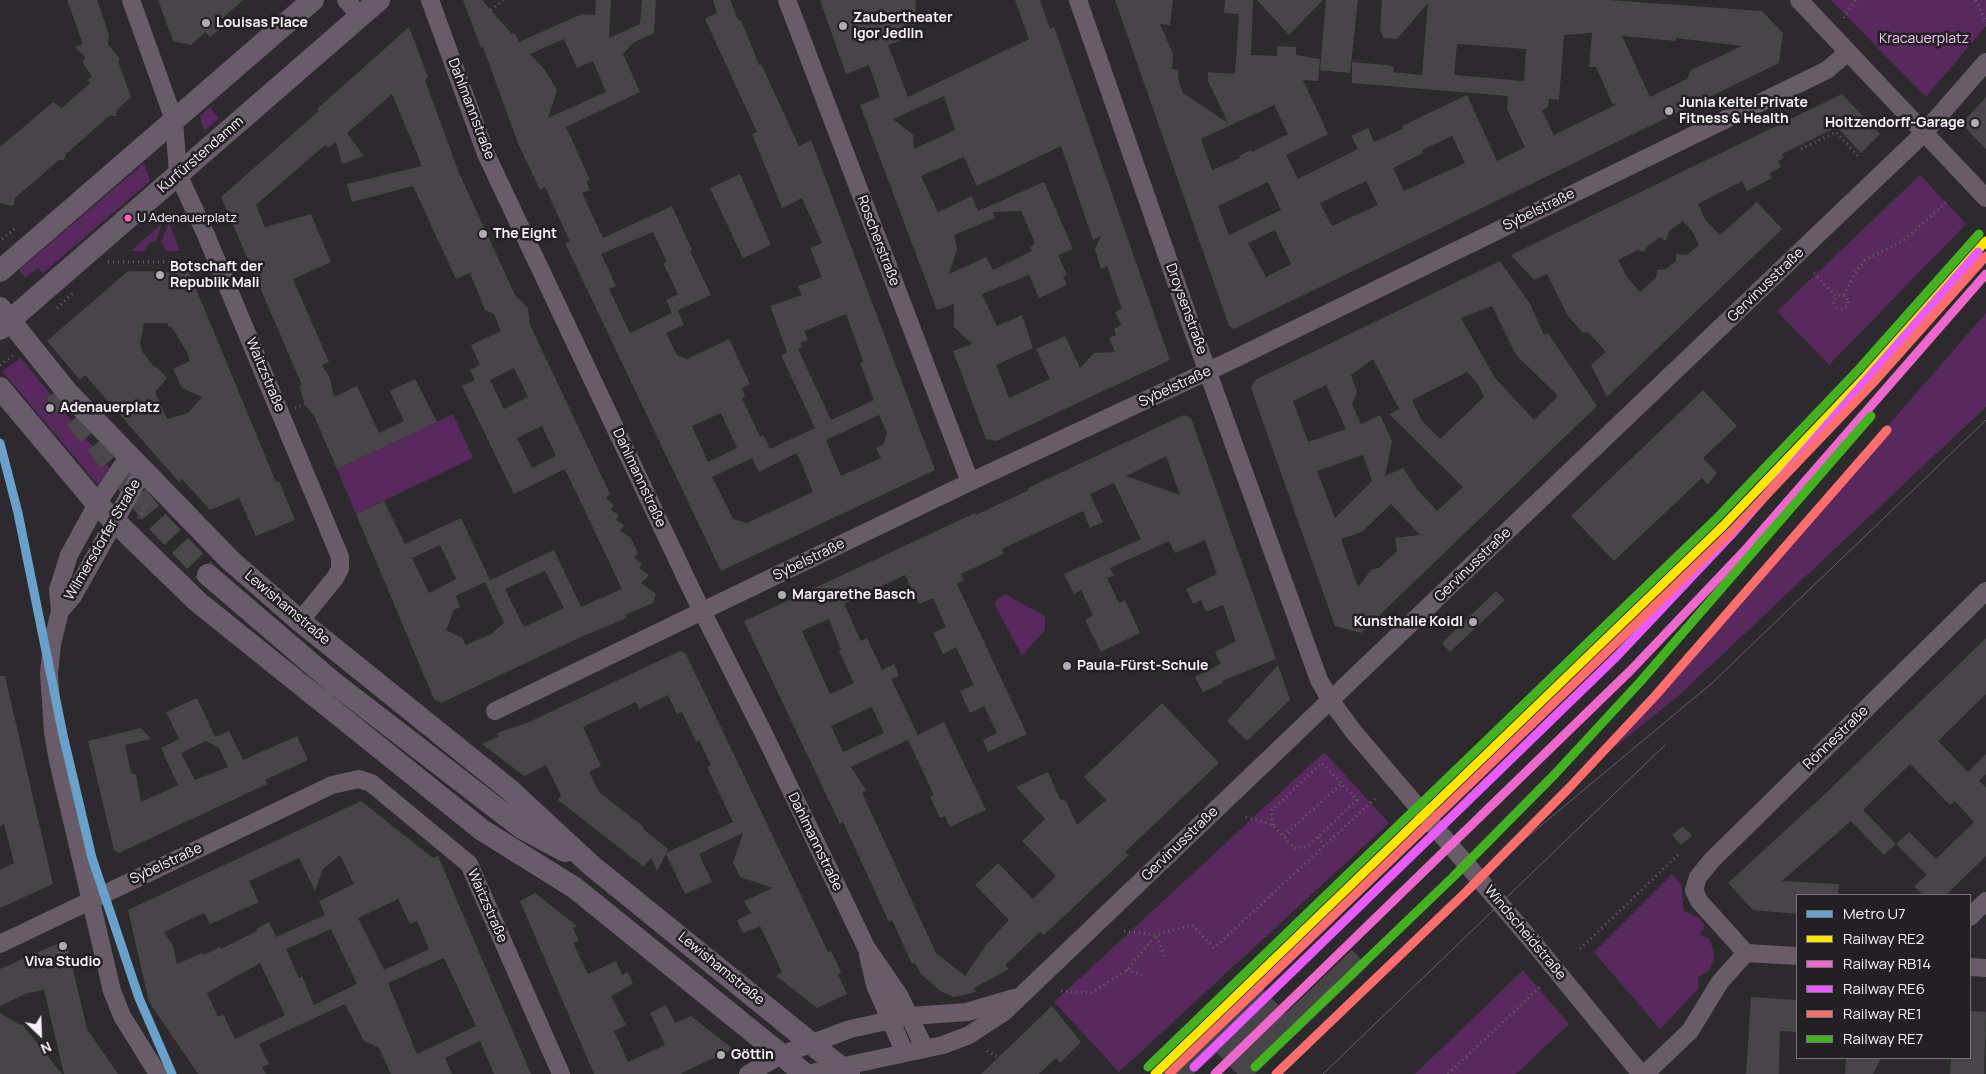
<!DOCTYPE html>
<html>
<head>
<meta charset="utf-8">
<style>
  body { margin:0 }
  #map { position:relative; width:1986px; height:1074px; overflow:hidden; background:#2c2a2c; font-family:Manrope,sans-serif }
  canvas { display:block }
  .legend { position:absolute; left:1796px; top:894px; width:175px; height:165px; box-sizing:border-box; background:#232024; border:1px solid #777478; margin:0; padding:6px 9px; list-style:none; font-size:15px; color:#f6f3f6 }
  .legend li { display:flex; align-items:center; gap:10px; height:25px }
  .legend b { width:25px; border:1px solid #777478 }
  .north { position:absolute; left:15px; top:1009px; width:50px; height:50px; -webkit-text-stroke:4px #232024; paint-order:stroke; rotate:156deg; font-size:14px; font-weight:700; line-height:20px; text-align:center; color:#f6f3f6 }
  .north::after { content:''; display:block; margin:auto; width:18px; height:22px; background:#f6f3f6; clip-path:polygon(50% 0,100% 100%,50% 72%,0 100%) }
</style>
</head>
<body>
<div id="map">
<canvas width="1986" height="1074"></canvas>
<ul class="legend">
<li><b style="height:6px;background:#69a1cb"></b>Metro U7</li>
<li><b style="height:6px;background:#ffe600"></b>Railway RE2</li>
<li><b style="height:6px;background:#ed67cc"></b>Railway RB14</li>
<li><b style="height:6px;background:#e85cff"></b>Railway RE6</li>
<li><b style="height:6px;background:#ff6d6d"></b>Railway RE1</li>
<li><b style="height:6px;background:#44b220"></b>Railway RE7</li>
</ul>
<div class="north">N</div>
</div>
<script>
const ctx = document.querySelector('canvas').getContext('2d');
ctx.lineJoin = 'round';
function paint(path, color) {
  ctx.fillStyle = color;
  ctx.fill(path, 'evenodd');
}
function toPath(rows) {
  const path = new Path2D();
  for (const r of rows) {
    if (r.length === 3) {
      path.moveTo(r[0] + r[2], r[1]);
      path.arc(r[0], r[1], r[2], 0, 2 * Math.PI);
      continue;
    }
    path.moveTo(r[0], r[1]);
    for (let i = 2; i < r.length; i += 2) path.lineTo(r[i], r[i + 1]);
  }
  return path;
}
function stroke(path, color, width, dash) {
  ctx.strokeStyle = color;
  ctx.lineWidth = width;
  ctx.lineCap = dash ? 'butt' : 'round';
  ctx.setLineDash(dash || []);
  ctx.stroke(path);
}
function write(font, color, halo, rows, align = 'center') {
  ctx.font = font + ' Manrope,sans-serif';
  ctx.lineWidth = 5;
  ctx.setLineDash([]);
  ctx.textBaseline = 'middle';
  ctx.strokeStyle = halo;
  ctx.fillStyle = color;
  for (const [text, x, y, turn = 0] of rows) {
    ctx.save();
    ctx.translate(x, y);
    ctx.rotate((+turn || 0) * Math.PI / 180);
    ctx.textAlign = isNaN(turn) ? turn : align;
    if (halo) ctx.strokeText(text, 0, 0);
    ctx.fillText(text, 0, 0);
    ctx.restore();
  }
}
paint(toPath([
  [1831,0,1986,0,1986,26,1926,97],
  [210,107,219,118,204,131,200,116],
  [144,163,150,181,43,273,38,268,25,278,19,270],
  [1920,175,1966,224,1829,365,1777,311],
  [162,223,156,241,149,243,145,251,131,251],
  [169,223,180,251,166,251,161,242],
  [1986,313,1986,407,1676,698,1591,766],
  [21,358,110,468,98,485,2,371],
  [453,414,473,458,356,514,337,469],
  [1005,594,1045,616,1045,630,1022,656,994,603],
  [1324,752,1389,823,1119,1072,1054,1002],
  [1672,874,1681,884,1684,911,1699,918,1705,925,1700,934,1709,939,1714,952,1714,959,1709,971,1698,977,1699,988,1660,1029,1594,952],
  [1523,970,1569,1024,1516,1074,1415,1074]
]), '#58295d');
paint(toPath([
  [67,0,97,0,109,35,108,44,120,59,118,61,131,97,117,110,116,116,109,116,66,154,64,160,59,160,15,198,13,206,0,203,0,147,53,102,62,108,90,83,87,80,92,77,82,61,86,58,75,47,83,44],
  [158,0,243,0,218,22,222,27,210,37,205,32,191,45,173,41],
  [463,0,482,0,512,34,515,34,519,42,582,14,595,15,596,0,611,0,609,38,640,24,642,0,656,0,654,33,633,43,623,54,640,92,566,127,590,180,586,181,590,190,582,193,603,238,672,206,692,250,690,251,711,295,678,310,684,325,666,333,677,355,687,359,729,339,750,384,742,388,745,396,742,398,760,437,763,435,770,449,815,428,781,355,787,352,770,306,802,295,798,286,822,277,810,248,822,243,802,198,782,208,752,134,757,132,705,19,717,13,713,0,730,0,739,21,741,20,759,65,761,64,799,146,811,140,935,470,721,571,565,243,570,242,545,187,540,190,518,143,483,47,481,48],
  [564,39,577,68,593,61,606,92,548,118,557,90,545,70,530,54],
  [653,232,667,262,663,263,678,294,666,300,672,313,630,333,609,289,616,286,601,254],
  [846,314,863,361,860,363,874,400,831,420,798,349,802,347,800,343,808,340,804,331],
  [721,413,737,448,708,462,692,426],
  [879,415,887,433,884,444,876,448,881,458,841,476,826,440],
  [797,453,813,492,747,523,733,519,712,477,752,458,759,472],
  [820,0,916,0,914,36,888,45,908,97,1029,39,1015,0,1040,0,1050,29,1054,27,1170,360,996,441,986,439,953,351,972,344,954,327,954,304,937,310,860,105,880,97,869,65,846,74],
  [944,96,955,130,914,149,913,135,893,119],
  [1061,146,1093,240,1101,236,1095,249,1101,269,1107,266,1122,309,1115,312,1121,325,1114,329,1116,335,1109,338,1115,352,1094,353,1080,368,1065,336,1036,349,1050,379,1009,398,996,365,1033,348,1022,315,997,326,982,294,1029,275,1039,298,1067,285,1063,277,1067,275,1058,255,1073,249,1044,182,978,211,972,196,938,212,921,176,964,157,977,186],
  [1021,211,1035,243,1030,248,1032,251,993,270,986,257,949,274,957,249,954,235,995,218,993,212],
  [1115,0,1173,0,1170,25,1160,24,1173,54,1172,69,1179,70,1178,79,1183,93,1228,123,1208,81,1208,72,1235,74,1239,14,1224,13,1225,0,1253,0,1251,55,1277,56,1277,46,1296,47,1296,55,1320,59,1318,81,1303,80,1328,134,1286,155,1298,179,1358,149,1351,136,1368,128,1374,142,1403,129,1402,126,1467,95,1497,161,1525,147,1507,109,1508,96,1352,83,1352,62,1387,65,1394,67,1393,72,1422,75,1428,3,1397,39,1384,38,1380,31,1382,0,1609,0,1762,11,1783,33,1779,63,1234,329,1229,326],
  [1592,33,1589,67,1596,67,1612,103,1617,104,1554,135,1542,110,1548,107,1549,99,1559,100,1564,35],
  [1622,36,1676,41,1676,38,1742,46,1691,70,1687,79,1650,97],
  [1457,44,1526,49,1524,81,1454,75],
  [1274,105,1288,134,1252,152,1251,150,1239,156,1240,158,1212,170,1201,139],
  [1452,136,1465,163,1404,191,1393,168,1423,153,1422,150],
  [1366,181,1378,205,1332,226,1320,203],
  [1268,182,1281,210,1229,235,1218,206],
  [1275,230,1291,264,1266,277,1248,243],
  [1257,0,1323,0,1289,35],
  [1326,0,1358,0,1350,73,1320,70],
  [409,27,428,77,425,80,459,173,515,295,528,308,530,325,610,494,606,498,614,505,611,510,619,515,616,520,624,525,620,531,630,537,638,553,634,558,642,564,639,568,649,575,641,583,656,594,653,603,625,615,627,618,583,636,441,703,434,699,356,514,384,501,405,544,461,518,490,580,554,550,581,607,622,589,565,469,514,494,462,386,475,380,470,370,480,365,471,345,501,331,494,314,485,310,470,273,456,279,413,186,352,202,347,184,422,166,392,94,347,133,364,156,342,164,336,142,328,148,325,145,256,205,265,227,311,214,331,262,293,279,329,362,322,365,330,378,334,397,357,386,379,433,404,421,390,391,415,379,437,422,337,469,315,418,305,404,299,386,302,385,221,197,319,111,317,109],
  [514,368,528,397,504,409,490,380],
  [542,426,556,456,532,468,517,438],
  [440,545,456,579,429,593,412,558],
  [545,571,564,608,524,627,505,589],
  [485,582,504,623,491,634,466,645,462,638,446,630,454,610,460,607,456,596],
  [1842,94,1880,134,1861,153,1837,127,1782,154,1784,158,1778,161,1781,167,1770,173,1772,178,1747,191,1742,181,1698,204,1706,221,1720,235,1757,202,1782,229,1607,397,1591,365,1606,352,1588,332,1583,333,1568,316,1547,274,1534,280,1511,255],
  [1683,221,1692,231,1699,245,1687,255,1676,254,1676,261,1666,269,1657,270,1656,278,1640,292,1627,277,1618,260,1638,250,1644,252,1648,246,1660,237,1666,241,1669,231],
  [1986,97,1986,149,1968,131,1964,125,1967,118],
  [740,174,771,245,743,258,710,188],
  [1500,261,1530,304,1544,335,1548,333,1597,406,1361,633,1335,626,1251,388,1255,380],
  [1492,306,1516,355,1558,396,1534,420,1495,378,1461,318],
  [1373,359,1399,409,1389,414,1463,487,1437,511,1417,489,1403,468,1385,476,1392,441,1380,415,1361,424,1352,404,1357,392,1351,375],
  [1467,372,1477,383,1484,397,1440,439,1422,421,1412,400],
  [1326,385,1346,429,1308,442,1293,401],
  [1363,455,1372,481,1335,518,1317,471],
  [1391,504,1420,535,1395,538,1397,551,1379,568,1372,569,1358,587,1341,539,1362,532],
  [128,271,189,272,276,482,279,481,295,520,256,536,239,498,210,510,182,479,179,482,85,375,80,380,47,341],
  [144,323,167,323,169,327,171,326,187,352,190,361,173,369,182,388,202,397,188,413,167,419,155,392,167,378,158,368,153,366,142,351,140,344],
  [1703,390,1737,426,1703,458,1717,473,1708,484,1702,478,1614,561,1571,516],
  [1184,415,1191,418,1276,659,1222,681,1223,683,1203,692,1195,677,1221,664,1215,652,1236,641,1223,605,1206,612,1201,600,1193,604,1186,589,1217,574,1205,540,1175,553,1169,541,1110,568,1114,576,1107,578,1119,603,1125,600,1140,633,1101,652,1085,620,1093,616,1081,590,1074,594,1064,574,1141,539,1114,483,1090,494,1103,522,1090,528,1083,511,1002,549,1004,554,961,574,964,580,957,584,1027,734,988,752,983,740,997,733,984,706,970,713,960,691,974,685,956,647,943,654,933,633,946,627,933,598,919,604,905,575,844,604,861,641,867,638,882,670,894,664,899,676,891,679,918,735,851,767,866,790,862,793,936,953,965,976,986,945,1009,920,975,885,998,863,1033,899,1056,876,1022,841,1045,819,1016,787,1048,772,1060,799,1066,801,1077,825,1106,800,1084,777,1162,703,1219,763,1125,852,1129,855,1044,935,1040,932,1005,965,1009,969,974,988,976,992,954,997,940,991,920,973,915,963,912,964,892,920,889,922,843,822,840,824,744,621,975,513,976,515,1029,490,1028,488],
  [1166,456,1180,495,1126,476],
  [829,619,841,650,839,651,854,683,830,694,802,631],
  [872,707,884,733,843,752,831,726],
  [1496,591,1505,600,1450,652,1442,643],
  [1986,638,1986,694,1938,741,1968,772,1986,754,1986,774,1979,781,1986,787,1986,856,1946,895,1923,895,1914,886,1927,875,1896,844,1884,855,1851,821,1782,881,1839,884,1838,895,1797,895,1797,914,1753,910,1728,883,1825,794],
  [1910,764,1950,805,1955,801,1974,822,1936,859,1909,832,1896,844,1863,810],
  [680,651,686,654,828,952,831,951,841,972,838,974,847,994,817,1008,776,976,782,972,760,926,743,933,737,920,751,913,744,901,773,888,740,877,733,863,743,833,699,854,712,882,685,894,666,854,657,871,651,858,644,867,558,800,561,795,546,765,524,776,482,744,499,736,497,733,527,723],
  [668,695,677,714,682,712,696,742,699,740,711,765,707,767,733,822,666,853,668,849,643,829,644,827,599,792,589,772,601,766,583,727,636,702,639,709],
  [1278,665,1290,700,1247,741,1227,721],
  [0,676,5,676,53,884,0,908,0,870,14,863,4,824,0,826],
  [197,698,215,737,229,731,243,760,297,736,308,760,265,780,267,784,119,853,114,850,88,741,141,728,151,739,125,745,131,773,136,775,141,802,178,785,161,748,179,739,166,712],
  [206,741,219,748,228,767,195,780,181,753],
  [944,722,986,810,950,827,945,816,940,818,930,797,934,795,908,740],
  [361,801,433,858,438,856,531,1074,494,1074,480,1041,445,1058,452,1074,391,1074,379,1048,364,1041,345,1004,259,1044,269,1064,262,1067,266,1074,198,1074,149,1002,128,910],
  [340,855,354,884,319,901,325,915,276,937,269,922,256,929,257,931,221,949,220,947,204,955,202,953,177,964,173,946,164,932,202,914,205,914,210,924,259,902,249,881,299,858,315,891,323,869],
  [398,899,410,924,417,921,429,949,384,970,358,918],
  [331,929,357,984,314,1005,302,976,299,978,286,949],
  [444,958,476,1026,417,1054,388,983],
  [260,963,285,1015,235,1039,223,1014,218,1017,207,993],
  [1683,826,1692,836,1681,845,1672,835],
  [535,893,577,926,573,928,579,941,573,943,588,974,616,961,622,975,628,972,633,984,611,996,626,1025,614,1031,628,1062,665,1045,650,1013,666,1005,675,1023,691,1016,733,1049,680,1074,594,1074,520,901],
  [66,940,87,1029,118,1074,64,1074,44,990,28,993,0,1006,0,969],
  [1352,950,1368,966,1255,1074,1237,1074,1217,1053,1194,1074,1162,1074,1257,983,1286,1013],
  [1751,997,1797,1000,1797,1032,1780,1031,1779,1074,1746,1074],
  [1052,1006,1081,1042,1060,1063,1056,1058,1039,1074,981,1074],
  [1970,1011,1986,1012,1984,1074,1950,1074,1951,1058,1970,1058],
  [0,1013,20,1025,22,1024,62,1074,0,1074],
  [1846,1058,1881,1058,1873,1074,1845,1074]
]), '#474547');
stroke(toPath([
  [55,392,157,521,208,575]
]), '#4a484a', 22, [22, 11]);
stroke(toPath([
  [1976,0,1986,23],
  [491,10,503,0],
  [1844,18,1856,0],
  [1801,149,1836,132,1858,156],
  [2,239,17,227],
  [108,262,194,262],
  [1814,273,1836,297],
  [1841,302,7],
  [1844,295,1855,273,1865,260,1904,240,1949,200],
  [57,308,73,293],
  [0,365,14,355],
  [295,408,305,404],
  [138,518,149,502],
  [1246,817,1273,825,1294,848,1307,847,1357,800,1322,763,1271,811,1273,825],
  [1284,836,1341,784],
  [1318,837,1324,846],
  [1124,931,1156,935,1192,925,1214,948,1378,796],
  [1580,949,1678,855],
  [1127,970,1145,976],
  [1061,991,1091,993,1127,970,1156,935,1165,957],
  [987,1051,998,1057],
  [1448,1074,1541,986]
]), '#665e67', 3, [1, 4]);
stroke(toPath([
  [131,0,174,120,178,174,206,235,340,557,340,569,335,578,300,621],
  [346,0,360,16],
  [430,0,486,154,693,593,764,734,866,947,899,995,925,1049],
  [787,0,970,482],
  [1078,0,1193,331,1319,680,1331,701,1353,731,1537,947,1641,1074],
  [1799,0,1986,198],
  [130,454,97,504,69,555,58,590,60,611,52,644,49,673,53,732,58,761,112,991,122,1016,158,1074],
  [60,611,73,596,144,469],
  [495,711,970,482,1232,360,1827,70,1848,52],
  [1970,917,1986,901],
  [0,944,332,785,359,779,371,783,469,864,561,1074],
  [1746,953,1797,956],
  [868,955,875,985,905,1053],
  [1970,967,1986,968],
  [748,1074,781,1055,850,1029,910,1016,967,1012,1014,998],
  [807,1074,943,1045,969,1035,1004,1012,1924,133,1986,62],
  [1645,1074,1690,1031,1720,982,1746,953,1699,901,1694,890,1698,877,1712,860,1986,591]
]), '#685c69', 18);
stroke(toPath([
  [0,271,313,0],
  [0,308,68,393,230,560,300,621,510,790,592,866,849,1074],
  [0,329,379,0],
  [0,388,97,504,198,602,482,830,575,888,805,1074],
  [208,575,334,683,522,828,565,851]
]), '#685c6a', 22);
stroke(toPath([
  [1362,993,1526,838,1711,684,1986,420],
  [1323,1074,1665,745]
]), '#676067', 1);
stroke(toPath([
  [1155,1074,1723,526,1866,376,1986,241]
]), '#ffe600', 9);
stroke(toPath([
  [1215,1074,1631,670,1747,548,1986,274]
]), '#ed67cc', 9);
stroke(toPath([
  [1194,1067,1617,656,1732,534,1978,252]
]), '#e85cff', 9);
stroke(toPath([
  [1169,1074,1730,533,1873,383,1986,256],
  [1276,1074,1466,892,1569,788,1655,696,1887,430]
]), '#ff6d6d', 9);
stroke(toPath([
  [1148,1067,1716,519,1859,369,1979,234],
  [1255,1067,1452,878,1555,774,1640,682,1871,416]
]), '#44b220', 9);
stroke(toPath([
  [0,443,18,513,63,735,92,858,139,998,172,1074]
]), '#69a1cb', 9);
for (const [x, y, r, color] of [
  [206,23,5,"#afadaf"],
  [843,26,5,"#afadaf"],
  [1669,111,5,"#afadaf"],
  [1975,123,5,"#afadaf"],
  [128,218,4.5,"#fa66b7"],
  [483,234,5,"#afadaf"],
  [160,275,5,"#afadaf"],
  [50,408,5,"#afadaf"],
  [782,595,5,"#afadaf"],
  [1473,622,5,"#afadaf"],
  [1067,666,5,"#afadaf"],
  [63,946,5,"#afadaf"],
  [721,1055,5,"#afadaf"]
]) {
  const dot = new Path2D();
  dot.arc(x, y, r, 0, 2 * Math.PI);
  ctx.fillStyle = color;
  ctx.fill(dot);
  stroke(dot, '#232024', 2);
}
write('13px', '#f6f3f6', '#232024', [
  ["U Adenauerplatz",137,218]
], 'left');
write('bold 14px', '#f6f3f6', '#232024', [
  ["Zaubertheater",853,18],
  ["Igor Jedlin",853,34],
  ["Louisas Place",216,23],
  ["Junia Keitel Private",1679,103],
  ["Fitness & Health",1679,119],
  ["Holtzendorff-Garage",1965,123,"right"],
  ["The Eight",493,234],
  ["Botschaft der",170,267],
  ["Republik Mali",170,283],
  ["Adenauerplatz",60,408],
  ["Margarethe Basch",792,595],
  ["Kunsthalle Koidl",1463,622,"right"],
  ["Paula-Fürst-Schule",1077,666],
  ["Viva Studio",63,962,"center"],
  ["Göttin",731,1055]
], 'left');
write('14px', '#f3c1f7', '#232024', [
  ["Kracauerplatz",1924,39]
]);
write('14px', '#f6f3f6', '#232024', [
  ["Dahlmannstraße",471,109,69],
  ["Kurfürstendamm",201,155,-41],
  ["Sybelstraße",1539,210,-26],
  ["Roscherstraße",878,241,69],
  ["Gervinusstraße",1766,285,-44],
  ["Droysenstraße",1186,309,70],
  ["Waitzstraße",265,375,67],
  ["Sybelstraße",1175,387,-25],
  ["Dahlmannstraße",639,478,65],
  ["Wilmersdorfer Straße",103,540,-60],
  ["Sybelstraße",809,560,-26],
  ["Gervinusstraße",1473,565,-44],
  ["Lewishamstraße",287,608,40],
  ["Rönnestraße",1836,738,-44],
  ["Dahlmannstraße",815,842,64],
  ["Gervinusstraße",1180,844,-44],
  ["Sybelstraße",166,864,-25],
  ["Waitzstraße",487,906,66],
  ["Windscheidstraße",1525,933,50],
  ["Lewishamstraße",721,969,39]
]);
</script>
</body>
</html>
